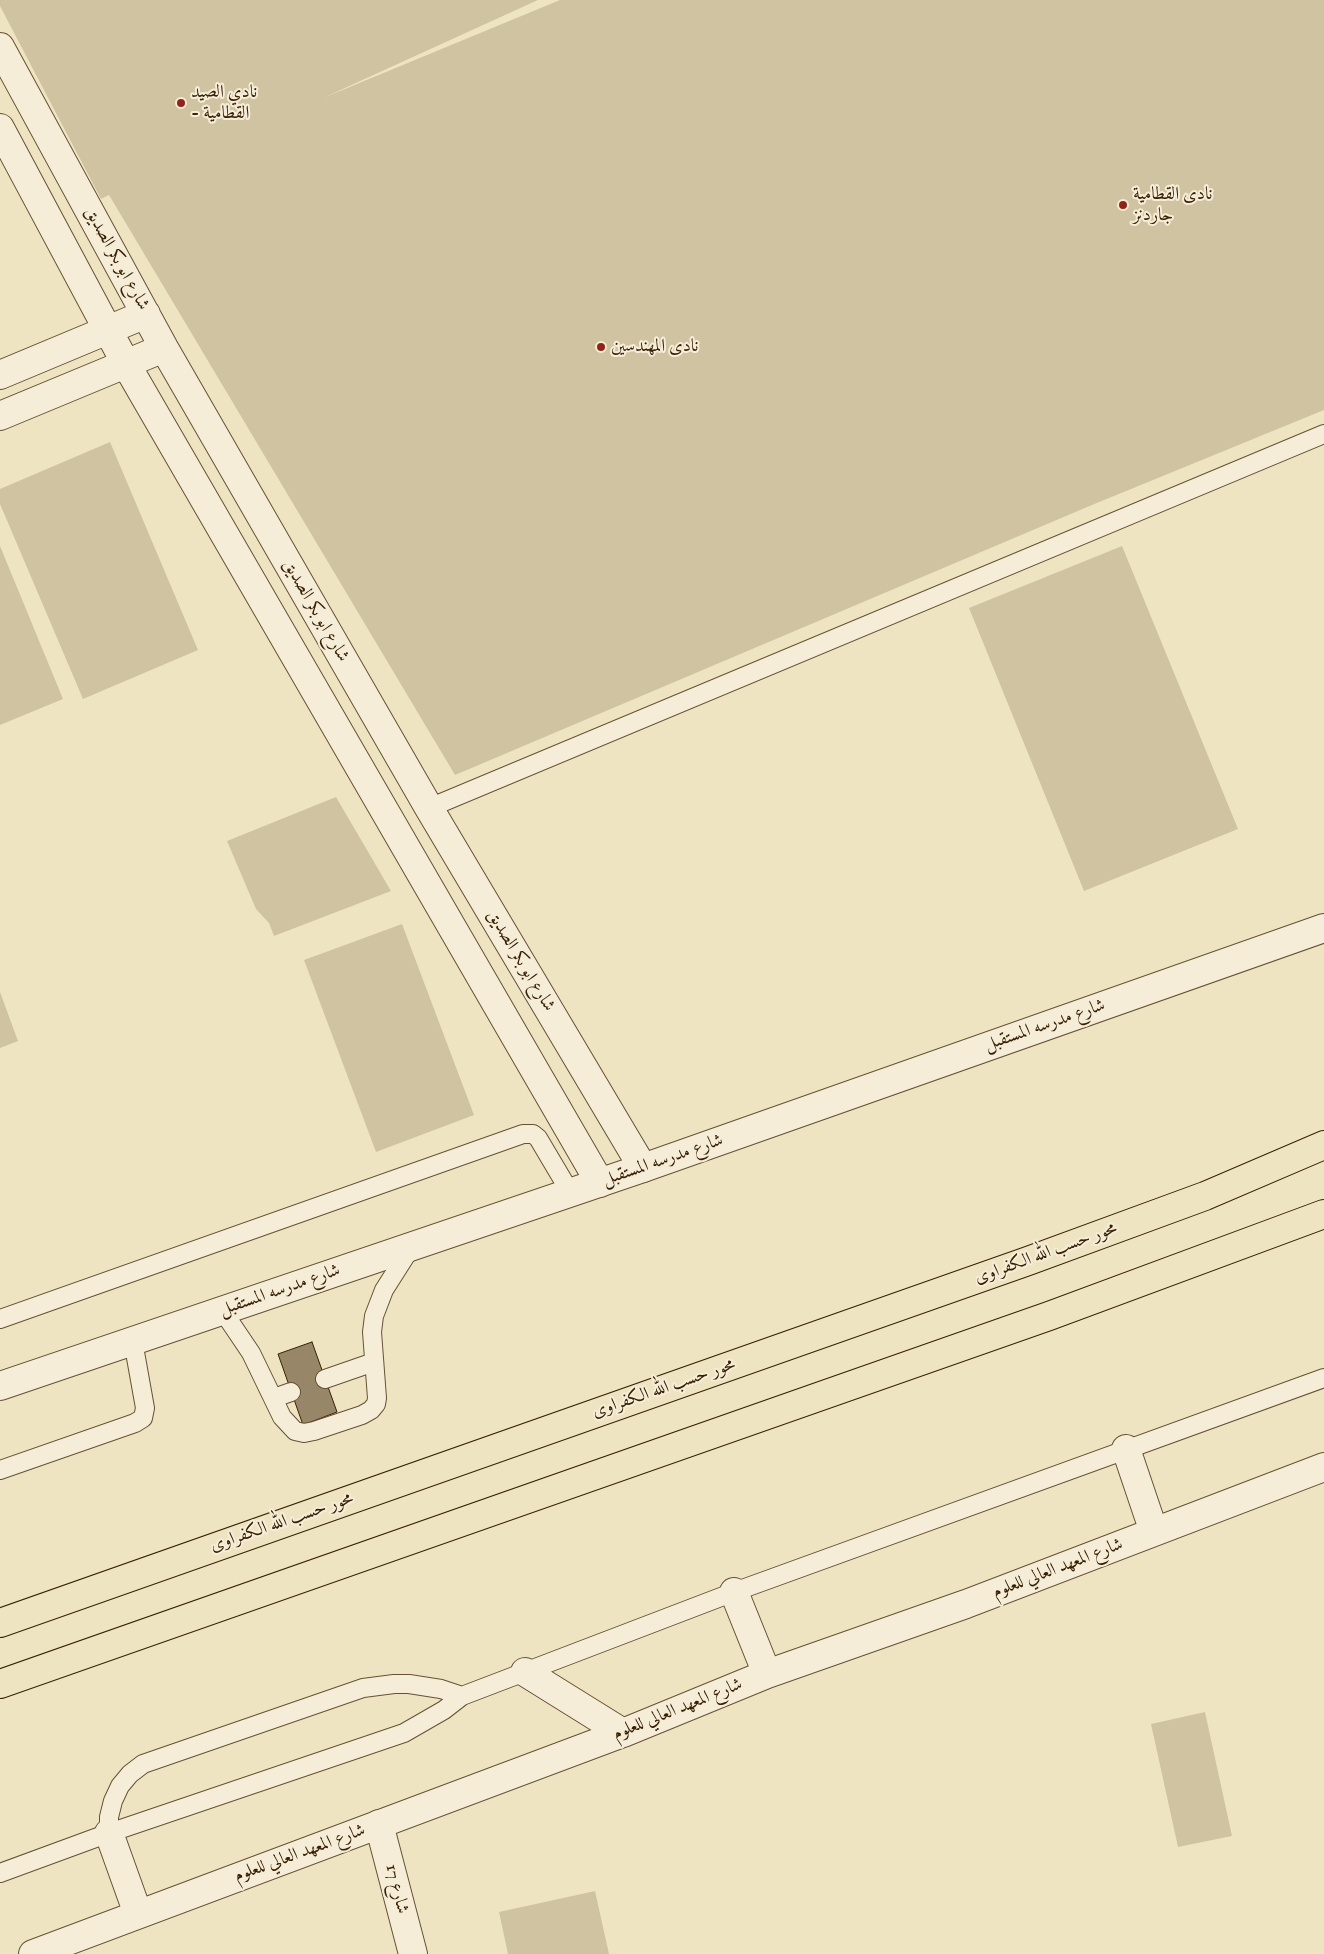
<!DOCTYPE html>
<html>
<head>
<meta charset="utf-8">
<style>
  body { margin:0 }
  canvas { display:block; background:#efe4c2 }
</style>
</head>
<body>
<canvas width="1324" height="1954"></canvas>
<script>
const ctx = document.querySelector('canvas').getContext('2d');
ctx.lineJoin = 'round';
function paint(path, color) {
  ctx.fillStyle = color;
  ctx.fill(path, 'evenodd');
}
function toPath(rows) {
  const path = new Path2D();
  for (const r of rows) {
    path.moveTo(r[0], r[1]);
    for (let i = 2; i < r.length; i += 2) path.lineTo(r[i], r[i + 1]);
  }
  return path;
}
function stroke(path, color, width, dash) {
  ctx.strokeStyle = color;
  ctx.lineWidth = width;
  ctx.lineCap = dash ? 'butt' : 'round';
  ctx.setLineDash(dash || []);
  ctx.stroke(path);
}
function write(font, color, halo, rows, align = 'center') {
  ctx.font = font + ' "IM FELL English",Amiri,serif';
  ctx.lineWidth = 4;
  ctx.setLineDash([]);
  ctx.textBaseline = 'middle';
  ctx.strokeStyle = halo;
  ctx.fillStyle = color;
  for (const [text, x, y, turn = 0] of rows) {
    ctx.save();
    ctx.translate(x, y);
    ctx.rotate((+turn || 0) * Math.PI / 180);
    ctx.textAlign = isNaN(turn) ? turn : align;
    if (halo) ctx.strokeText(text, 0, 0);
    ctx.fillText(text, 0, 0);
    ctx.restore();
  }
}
paint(toPath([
  [0,0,538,0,323,98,560,0,1324,0,1324,410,1092,505,455,775,109,195,101,199,0,6],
  [110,442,198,650,83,699,0,504,0,489],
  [0,546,63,699,0,725],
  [1122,546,1238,829,1084,891,969,608],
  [336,797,391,891,274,936,269,923,256,909,227,841],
  [402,924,474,1115,376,1152,304,960],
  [0,992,18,1041,0,1048],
  [1205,1712,1232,1836,1178,1847,1151,1724],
  [595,1891,609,1954,508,1954,499,1912]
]), '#d0c3a2');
const building = toPath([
  [312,1342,337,1412,303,1425,278,1354,312,1342]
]);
paint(building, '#978667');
stroke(building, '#382005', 1);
const service = toPath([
  [429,808,1324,434],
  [222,1310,251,1353,282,1417,295,1431,304,1433,314,1431,362,1415,371,1410,376,1404,377,1398,372,1332,374,1316,384,1290,412,1246],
  [0,1319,523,1134,533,1134,538,1138,570,1192],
  [325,1379,374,1362],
  [274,1398,291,1392],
  [0,1470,135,1423,143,1418,145,1408,133,1341],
  [109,1833,109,1817,113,1801,120,1786,130,1774,143,1764,363,1688,394,1684,409,1684,441,1689,462,1696],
  [0,1873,109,1833,404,1733,444,1710,462,1696,734,1592,1324,1378]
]);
const minor = toPath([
  [0,47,164,348,429,808,643,1168],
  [0,128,126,364,600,1183],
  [0,375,146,314],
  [0,416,164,348],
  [379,1824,413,1954]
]);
const tertiary = toPath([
  [0,1386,643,1168,1324,928],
  [1126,1449,1154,1532],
  [734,1592,767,1674],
  [525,1672,623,1733],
  [109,1833,138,1914],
  [33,1954,623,1733,767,1674,966,1604,1324,1467]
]);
const primary = toPath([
  [0,1623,1028,1261,1205,1196,1324,1145],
  [0,1684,1049,1316,1324,1214]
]);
stroke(service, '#665134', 20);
stroke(minor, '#665134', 30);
stroke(tertiary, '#665134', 30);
stroke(primary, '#382005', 30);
stroke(service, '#f5edd7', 18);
stroke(minor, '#f5edd7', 28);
stroke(tertiary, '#f5edd7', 28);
stroke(primary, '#efe4c2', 28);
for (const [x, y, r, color] of [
  [181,103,5,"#8f2418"],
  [1123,205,5,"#8f2418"],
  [601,347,5,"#8f2418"]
]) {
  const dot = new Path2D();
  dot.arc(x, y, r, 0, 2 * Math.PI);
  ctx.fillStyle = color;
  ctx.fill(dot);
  stroke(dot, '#f5edd7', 2);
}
write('18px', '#382005', '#f5edd7', [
  ["نادي الصيد",191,93],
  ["- القطامية",191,114],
  ["نادى القطامية",1133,195],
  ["جاردنز",1133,216],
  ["نادى المهندسين",611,347]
], 'left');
write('18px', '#382005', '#f5edd7', [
  ["شارع ابو بكر الصديق",116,259,61],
  ["شارع ابو بكر الصديق",315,611,60],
  ["شارع ابو بكر الصديق",520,961,59],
  ["شارع مدرسه المستقبل",1045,1026,-19],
  ["شارع مدرسه المستقبل",663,1161,-19],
  ["محور حسب الله الكفراوى",1046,1254,-20],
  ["شارع مدرسه المستقبل",280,1291,-19],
  ["محور حسب الله الكفراوى",664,1389,-19],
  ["محور حسب الله الكفراوى",282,1523,-19],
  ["شارع المعهد العالي للعلوم",1058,1569,-21],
  ["شارع المعهد العالي للعلوم",678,1710,-22],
  ["شارع المعهد العالي للعلوم",300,1854,-20],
  ["شارع 17",396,1889,76]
]);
</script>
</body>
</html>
